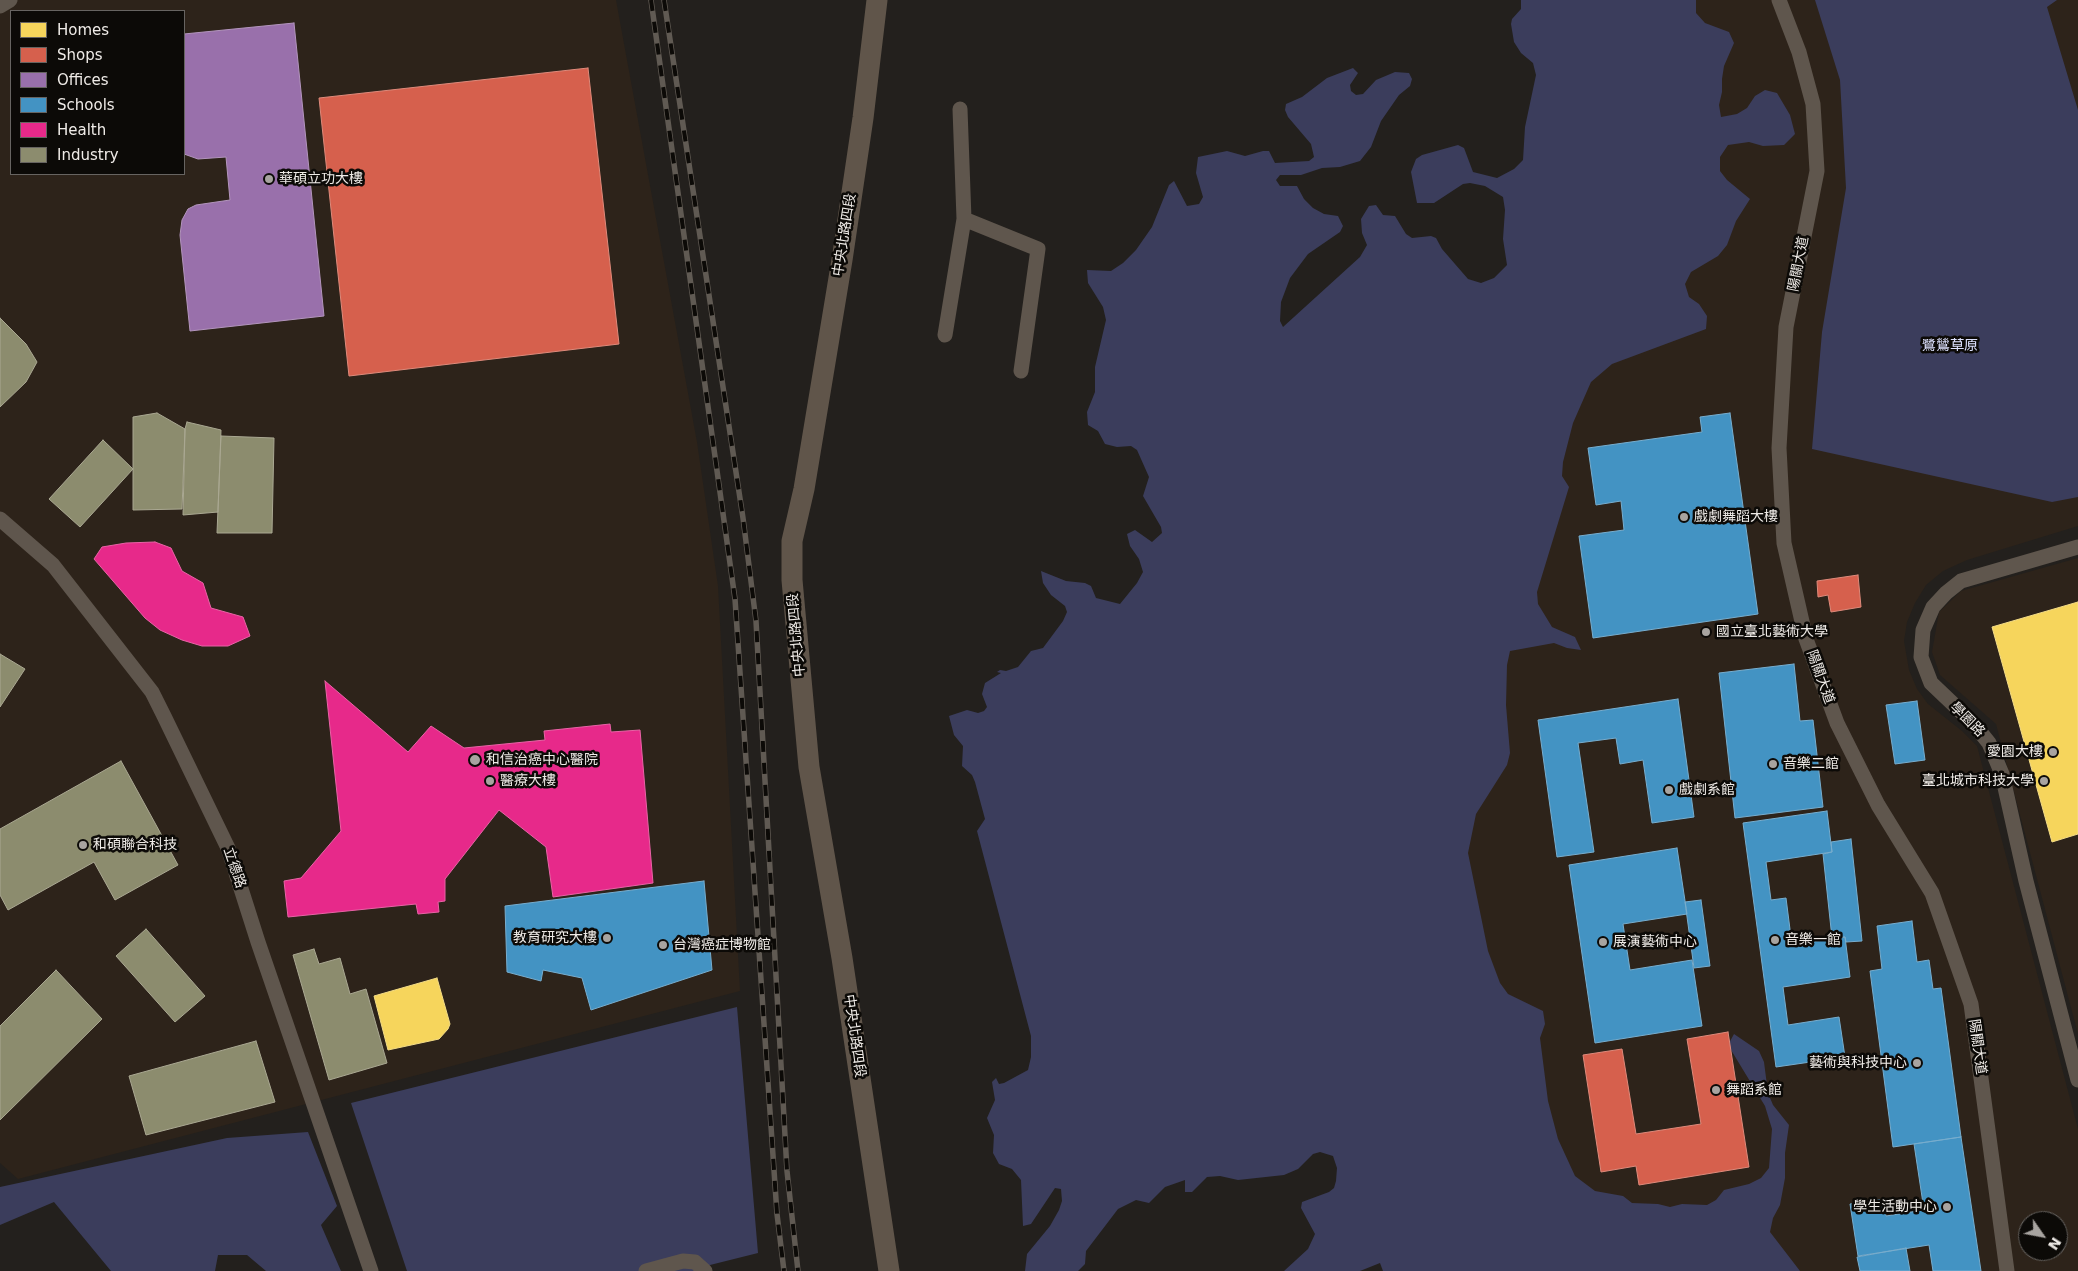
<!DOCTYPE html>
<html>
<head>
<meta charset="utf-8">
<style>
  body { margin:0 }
  #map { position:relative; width:2078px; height:1271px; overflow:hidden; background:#23201d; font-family:"DejaVu Sans",sans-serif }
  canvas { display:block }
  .legend { position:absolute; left:10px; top:10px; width:175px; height:165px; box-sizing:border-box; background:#0c0a07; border:1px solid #676461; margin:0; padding:6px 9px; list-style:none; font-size:15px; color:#efebe7 }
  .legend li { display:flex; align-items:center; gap:10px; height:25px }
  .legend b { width:25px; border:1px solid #676461 }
  .north { position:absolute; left:2018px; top:1211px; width:50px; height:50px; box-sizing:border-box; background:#0c0a07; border:1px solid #676461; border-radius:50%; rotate:123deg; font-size:14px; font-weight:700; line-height:20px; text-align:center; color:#efebe7 }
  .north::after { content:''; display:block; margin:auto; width:18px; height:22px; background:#a8a4a0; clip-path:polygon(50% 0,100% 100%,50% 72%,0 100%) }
</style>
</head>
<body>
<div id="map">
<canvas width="2078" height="1271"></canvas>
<ul class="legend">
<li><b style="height:14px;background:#f6d55c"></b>Homes</li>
<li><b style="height:14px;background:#d6604d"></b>Shops</li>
<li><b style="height:14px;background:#9970ab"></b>Offices</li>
<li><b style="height:14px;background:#4393c3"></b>Schools</li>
<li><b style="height:14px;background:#e7298a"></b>Health</li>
<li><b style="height:14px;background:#8c8c6e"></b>Industry</li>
</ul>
<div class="north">N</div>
</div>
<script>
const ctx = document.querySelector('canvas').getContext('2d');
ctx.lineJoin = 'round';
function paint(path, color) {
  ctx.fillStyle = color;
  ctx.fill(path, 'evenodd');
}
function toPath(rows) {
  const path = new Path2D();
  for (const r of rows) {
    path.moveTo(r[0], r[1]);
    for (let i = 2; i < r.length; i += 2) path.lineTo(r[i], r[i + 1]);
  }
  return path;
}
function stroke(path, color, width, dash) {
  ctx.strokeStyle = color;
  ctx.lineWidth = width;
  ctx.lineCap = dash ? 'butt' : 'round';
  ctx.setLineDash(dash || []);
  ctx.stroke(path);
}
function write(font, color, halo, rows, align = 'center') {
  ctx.font = font + ' "DejaVu Sans","Noto Sans TC",sans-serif';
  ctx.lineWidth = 5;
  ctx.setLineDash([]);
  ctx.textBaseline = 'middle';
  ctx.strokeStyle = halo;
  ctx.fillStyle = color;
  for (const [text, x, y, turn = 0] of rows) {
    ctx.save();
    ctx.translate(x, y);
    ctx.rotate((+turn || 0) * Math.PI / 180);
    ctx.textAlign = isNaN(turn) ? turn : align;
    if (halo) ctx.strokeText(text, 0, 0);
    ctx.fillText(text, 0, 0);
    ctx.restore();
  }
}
paint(toPath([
  [0,0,616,0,697,442,718,586,740,991,18,1179,0,1163],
  [11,11,184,11,184,174,11,174],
  [1550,0,2078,0,2078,526,1967,560,1943,571,1926,585,1915,603,1907,622,1904,641,1909,670,1917,689,1928,704,1962,731,1977,746,2078,1129,2078,1271,1762,1271,1575,1223,1456,895],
  [2028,1221,2058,1221,2058,1251,2028,1251],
  [2078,558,2078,1034,1996,724,1940,675,1932,652,1939,612,1961,591]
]), '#2d231a');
paint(toPath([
  [1521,0,1696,0,1696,13,1705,23,1729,32,1734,43,1724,66,1722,79,1722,92,1719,105,1721,117,1737,114,1747,108,1755,96,1765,90,1777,93,1790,115,1795,134,1784,145,1763,146,1749,142,1728,145,1720,157,1720,171,1727,180,1750,199,1736,221,1727,245,1718,256,1691,272,1685,284,1689,297,1699,304,1707,316,1706,329,1612,364,1591,382,1573,423,1563,462,1562,476,1569,487,1537,592,1538,604,1552,627,1575,637,1581,650,1567,648,1554,643,1510,651,1507,665,1506,705,1510,753,1507,765,1476,814,1468,853,1488,951,1500,983,1508,994,1543,1011,1545,1024,1540,1038,1548,1101,1558,1139,1575,1176,1595,1191,1623,1196,1632,1203,1658,1204,1670,1207,1682,1204,1707,1205,1716,1200,1724,1190,1749,1184,1761,1178,1769,1168,1772,1129,1765,1106,1728,1045,1734,1034,1759,1051,1764,1062,1768,1093,1773,1105,1789,1125,1785,1153,1785,1178,1780,1205,1773,1218,1770,1232,1800,1271,1383,1271,1380,1263,1360,1271,1284,1271,1308,1249,1315,1234,1301,1208,1302,1202,1329,1192,1334,1188,1336,1181,1337,1168,1333,1156,1320,1152,1313,1154,1298,1169,1284,1175,1238,1180,1220,1176,1207,1177,1192,1192,1185,1192,1185,1180,1165,1187,1149,1203,1136,1200,1118,1209,1086,1251,1085,1264,1078,1271,1025,1271,1027,1254,1050,1226,1059,1210,1062,1201,1061,1189,1055,1188,1031,1224,1023,1226,1021,1180,1012,1169,999,1164,993,1153,994,1135,987,1118,995,1100,992,1082,996,1078,999,1084,1004,1083,1028,1070,1031,1057,1031,1036,977,831,985,819,975,782,972,775,962,766,963,746,954,735,949,716,967,710,978,713,984,711,987,707,982,694,985,683,1001,673,997,672,1000,670,1006,671,1018,667,1031,651,1043,648,1063,621,1067,612,1065,606,1051,595,1043,583,1041,571,1066,581,1085,583,1091,586,1096,598,1120,604,1137,583,1143,572,1139,559,1130,546,1127,534,1135,530,1152,542,1162,533,1161,527,1143,496,1149,477,1137,450,1131,446,1117,447,1105,444,1098,431,1088,425,1087,412,1095,392,1095,367,1106,320,1103,307,1088,283,1087,270,1111,271,1123,263,1136,250,1152,227,1169,185,1174,181,1187,206,1199,204,1203,197,1196,173,1198,157,1227,151,1245,156,1263,151,1269,151,1275,163,1309,161,1314,157,1311,144,1288,117,1285,110,1286,104,1302,97,1327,78,1353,68,1358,73,1350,85,1351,91,1356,95,1363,94,1376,80,1395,72,1409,73,1412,79,1410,86,1399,95,1381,121,1371,147,1360,161,1340,167,1322,168,1301,175,1280,175,1276,180,1280,186,1297,186,1304,199,1313,208,1324,214,1338,216,1343,226,1340,232,1308,254,1290,278,1281,302,1280,321,1283,327,1360,257,1367,245,1362,233,1361,219,1369,206,1376,205,1383,215,1395,216,1406,234,1412,238,1431,236,1436,238,1442,249,1468,279,1481,283,1494,278,1507,265,1503,239,1505,210,1503,197,1485,186,1470,183,1463,184,1434,203,1417,203,1411,172,1416,159,1422,155,1458,145,1464,148,1473,172,1497,178,1514,169,1523,160,1525,127,1536,75,1533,63,1521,53,1514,42,1511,24,1512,19,1521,9],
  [1815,0,2057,0,2047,7,2078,110,2078,497,2052,502,1812,449,1822,332,1846,188,1840,80],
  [737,1007,758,1253,694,1269,694,1271,407,1271,351,1103],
  [308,1132,337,1206,321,1225,341,1271,266,1271,247,1255,218,1255,215,1271,111,1271,54,1202,0,1225,0,1187,227,1138]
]), '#3b3d5c');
const homes = toPath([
  [2078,602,2078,834,2052,842,1992,627,2078,602],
  [437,978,450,1024,448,1029,439,1039,388,1050,374,996,437,978]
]);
paint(homes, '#f6d55c');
stroke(homes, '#f4dc86', 1);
const shops = toPath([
  [588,68,619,344,349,376,319,98,588,68],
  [1858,575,1861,607,1831,612,1828,595,1818,597,1817,581,1858,575],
  [1728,1032,1749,1167,1639,1185,1636,1166,1601,1172,1583,1055,1622,1049,1636,1134,1701,1124,1687,1039,1728,1032]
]);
paint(shops, '#d6604d');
stroke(shops, '#de8a7b', 1);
const offices = toPath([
  [294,23,324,316,190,331,180,235,182,220,188,209,196,205,230,200,226,157,198,159,184,154,184,34,294,23]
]);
paint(offices, '#9970ab');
stroke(offices, '#b395bd', 1);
const schools = toPath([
  [1730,413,1758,614,1593,638,1579,536,1624,530,1621,501,1596,505,1588,448,1702,432,1700,417,1730,413],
  [1794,664,1800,721,1813,720,1823,807,1735,818,1719,673,1794,664],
  [1678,699,1694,817,1652,823,1643,760,1620,764,1616,738,1578,743,1594,852,1557,857,1538,720,1678,699],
  [1917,701,1925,760,1895,764,1886,705,1917,701],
  [1827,811,1832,852,1766,862,1771,900,1786,898,1792,945,1845,937,1850,977,1783,987,1788,1025,1839,1017,1845,1057,1776,1067,1743,823,1827,811],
  [1851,839,1862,941,1846,942,1845,937,1832,938,1823,854,1832,852,1831,842,1851,839],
  [1677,848,1687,914,1623,924,1630,970,1692,960,1702,1026,1595,1043,1569,865,1677,848],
  [704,881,712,970,591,1010,582,978,543,970,541,981,507,972,505,906,704,881],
  [1701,900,1710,966,1694,968,1685,902,1701,900],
  [1912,921,1917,962,1929,960,1933,989,1941,988,1961,1137,1893,1147,1870,971,1882,969,1877,926,1912,921],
  [1961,1137,1981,1271,1933,1271,1929,1245,1858,1256,1850,1204,1884,1199,1886,1216,1924,1210,1914,1144,1961,1137],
  [1906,1248,1910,1271,1860,1271,1857,1257,1906,1248]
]);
paint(schools, '#4393c3');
stroke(schools, '#77adce', 1);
const health = toPath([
  [155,542,171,548,182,571,203,583,211,608,243,617,250,636,228,646,202,646,182,640,160,630,145,618,94,559,102,547,126,543,155,542],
  [325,681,408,752,431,726,464,748,545,740,544,731,610,724,611,732,640,730,653,883,553,897,546,847,499,810,445,879,445,901,438,902,439,912,418,914,416,904,288,917,284,881,301,878,341,831,325,681]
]);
paint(health, '#e7298a');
stroke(health, '#e963a6', 1);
const industry = toPath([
  [0,318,26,344,37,362,26,382,0,407,0,318],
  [157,413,185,429,182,509,133,510,133,417,157,413],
  [187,422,221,430,218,512,183,515,185,429,187,422],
  [221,436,274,438,272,533,217,533,221,436],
  [103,440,133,469,80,527,49,499,103,440],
  [0,654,25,669,0,707,0,654],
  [121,761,178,865,115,900,94,862,8,910,0,895,0,829,121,761],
  [146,929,205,996,175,1022,116,956,146,929],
  [314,949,319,964,340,958,350,994,366,989,387,1063,329,1080,293,955,314,949],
  [56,970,102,1019,0,1120,0,1026,56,970],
  [256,1041,275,1102,146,1135,129,1076,256,1041]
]);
paint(industry, '#8c8c6e');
stroke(industry, '#aaa892', 1);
stroke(toPath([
  [1779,0,1799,52,1813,104,1817,171,1786,327,1779,448,1784,543,1806,639,1837,723,1878,805,1932,893,1971,1004,2007,1271],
  [0,6,10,0],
  [964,219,1038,249,1021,371],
  [945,335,964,219,960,109],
  [0,519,53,565,152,692,164,716,228,848,258,942,371,1271],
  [2078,547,1961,581,1946,593,1933,607,1923,630,1921,657,1931,683,1973,723,1989,743,2002,774,2026,881,2078,1080],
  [646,1271,683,1261,695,1262,705,1271]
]), '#5f564d', 15);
stroke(toPath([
  [877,0,863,118,842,260,804,489,792,541,792,580,809,767,842,958,889,1271]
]), '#60554a', 21);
const rail = toPath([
  [651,0,735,599,777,1214,784,1271],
  [664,0,743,518,756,621,787,1171,798,1271]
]);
stroke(rail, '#605a53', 5.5);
stroke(rail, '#0c0a07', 4, [11]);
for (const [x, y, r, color] of [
  [269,179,5,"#a8a4a0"],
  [1684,517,5,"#a8a4a0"],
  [1706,632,5,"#a8a4a0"],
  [2053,752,5,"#a8a4a0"],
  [475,760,6,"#a8a4a0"],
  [1773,764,5,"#a8a4a0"],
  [490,781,5,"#a8a4a0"],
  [2044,781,5,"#a8a4a0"],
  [1669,790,5,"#a8a4a0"],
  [83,845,5,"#a8a4a0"],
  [607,938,5,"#a8a4a0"],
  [1775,940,5,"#a8a4a0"],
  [1603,942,5,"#a8a4a0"],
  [663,945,5,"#a8a4a0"],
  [1917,1063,5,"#a8a4a0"],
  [1716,1090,5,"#a8a4a0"],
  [1947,1207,5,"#a8a4a0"]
]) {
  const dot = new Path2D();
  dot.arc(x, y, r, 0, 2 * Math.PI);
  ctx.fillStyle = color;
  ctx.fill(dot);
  stroke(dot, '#0c0a07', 2);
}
write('14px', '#efebe7', '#0c0a07', [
  ["華碩立功大樓",279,179],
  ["戲劇舞蹈大樓",1694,517],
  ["國立臺北藝術大學",1716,632],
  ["愛園大樓",2043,752,"right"],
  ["和信治癌中心醫院",486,760],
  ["音樂二館",1783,764],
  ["醫療大樓",500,781],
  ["臺北城市科技大學",2034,781,"right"],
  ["戲劇系館",1679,790],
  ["和碩聯合科技",93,845],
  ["教育研究大樓",597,938,"right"],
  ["音樂一館",1785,940],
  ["展演藝術中心",1613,942],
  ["台灣癌症博物館",673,945],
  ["藝術與科技中心",1907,1063,"right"],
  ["舞蹈系館",1726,1090],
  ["學生活動中心",1937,1207,"right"]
], 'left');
write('14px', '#efebe7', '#0c0a07', [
  ["中央北路四段",845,235,-81],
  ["陽關大道",1799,264,-79],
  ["中央北路四段",797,635,-95],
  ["陽關大道",1820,677,70],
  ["學園路",1967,720,45],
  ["立德路",234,868,71],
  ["中央北路四段",854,1036,82],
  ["陽關大道",1977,1047,82]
]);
write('14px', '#dde1fe', '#0c0a07', [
  ["鷺鷥草原",1950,346]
]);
</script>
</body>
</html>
